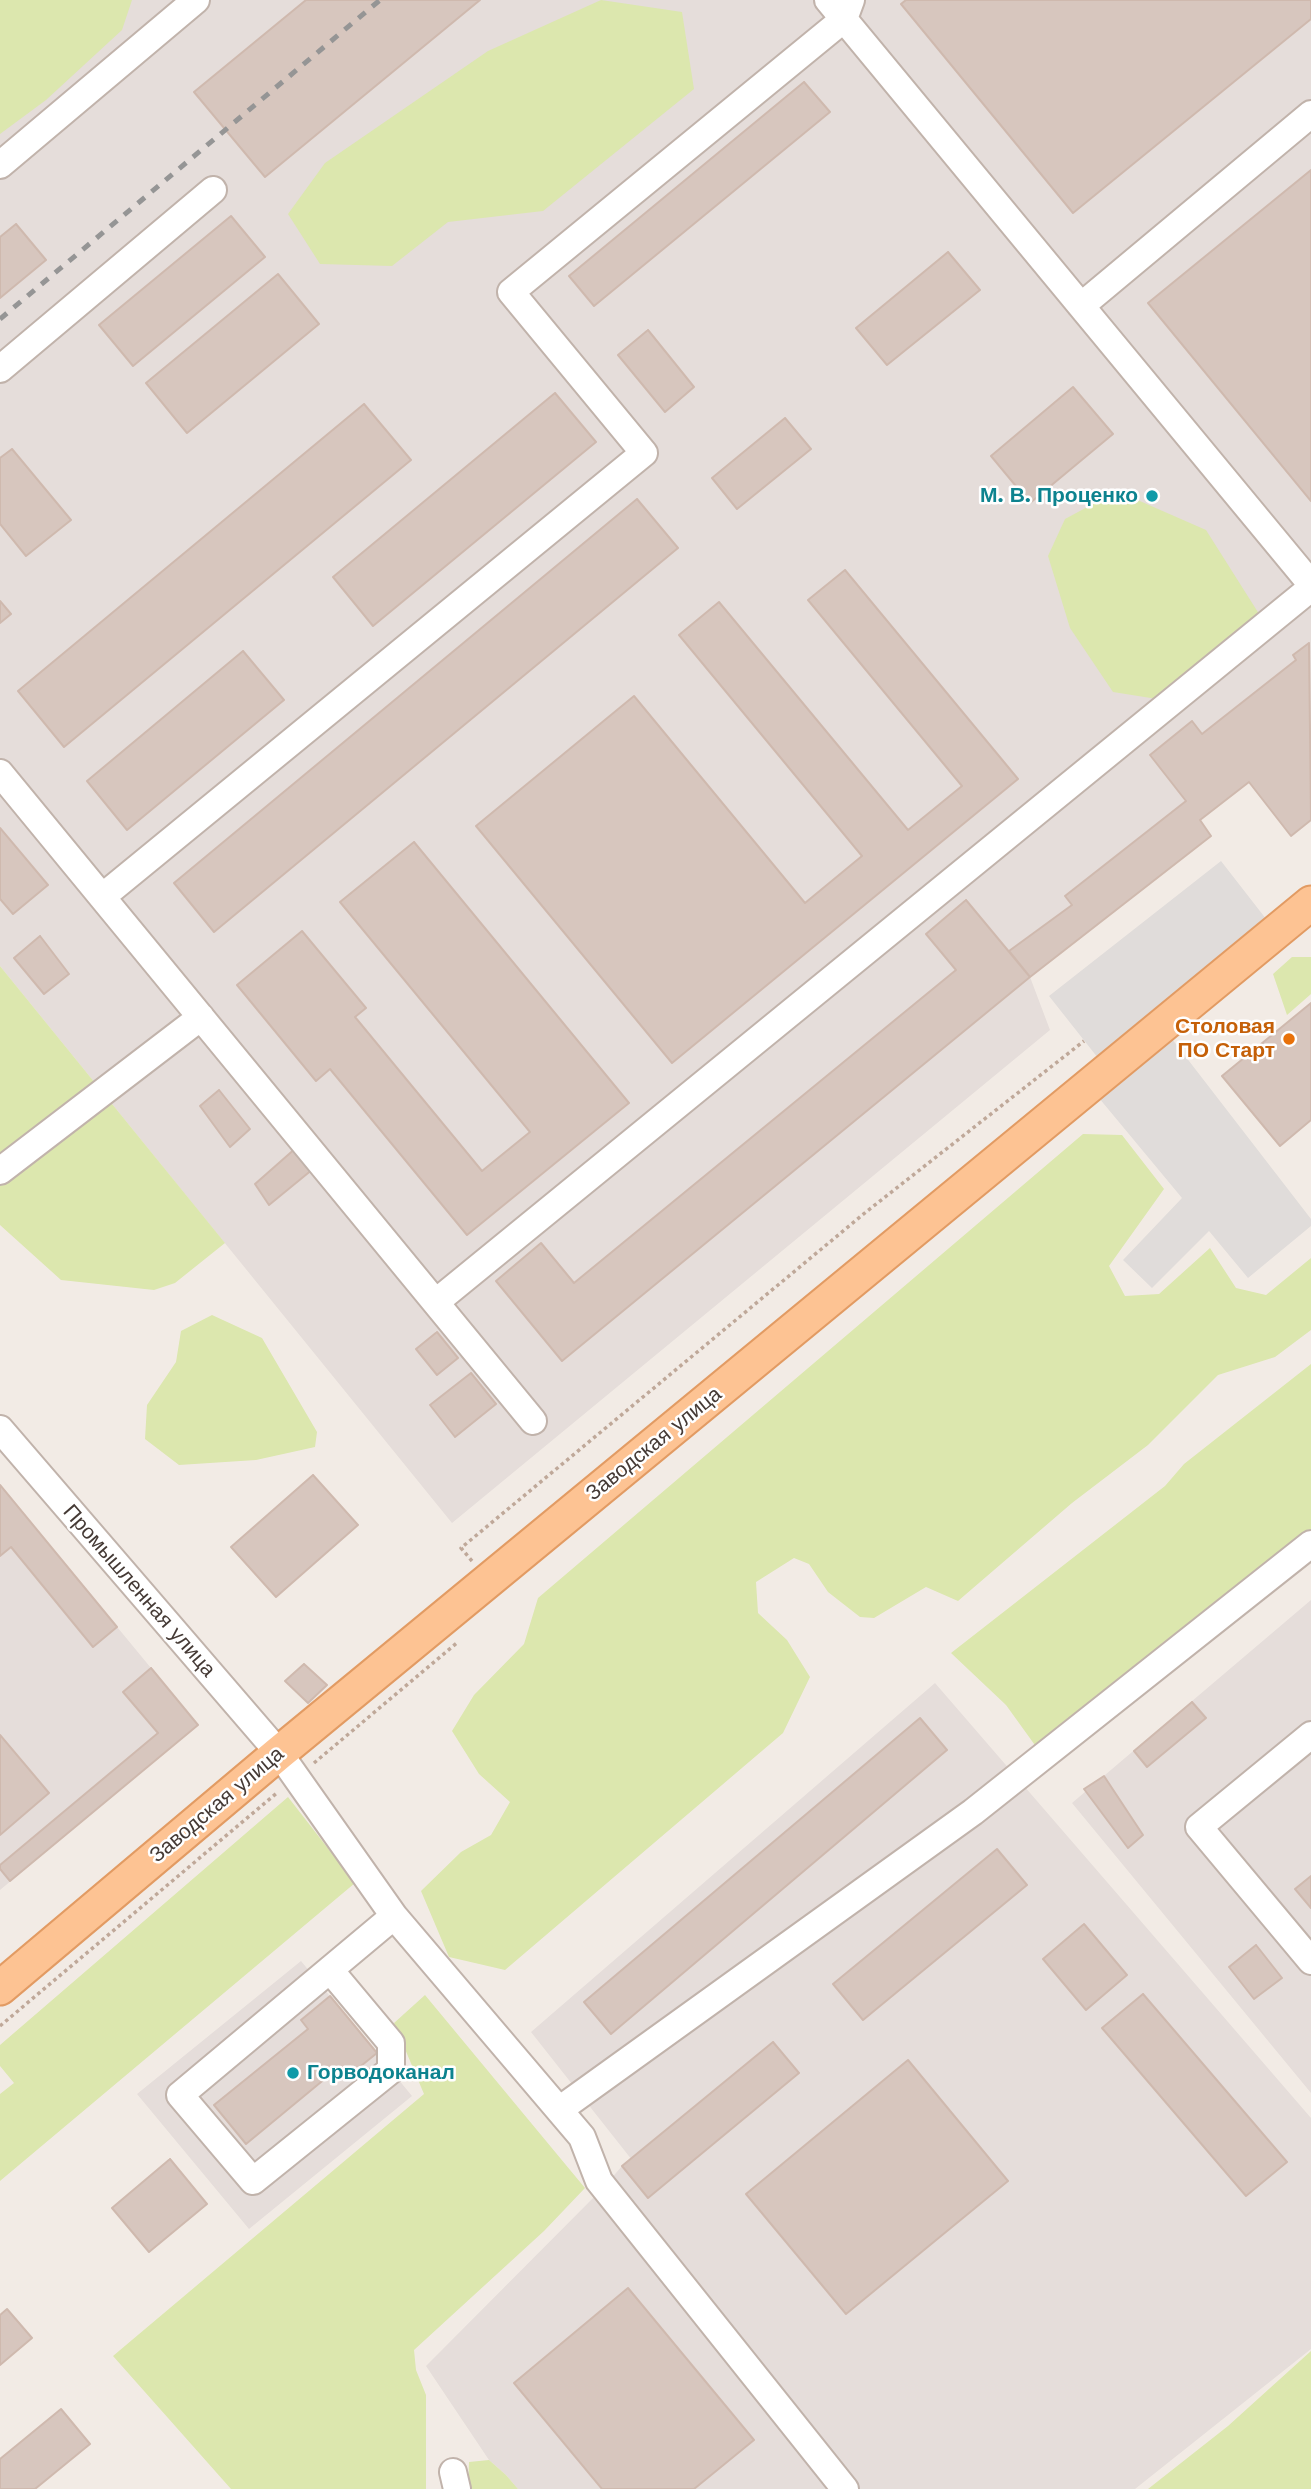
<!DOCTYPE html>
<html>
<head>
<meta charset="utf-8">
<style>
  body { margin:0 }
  canvas { display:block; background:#f2ebe5 }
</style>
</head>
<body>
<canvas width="1311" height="2489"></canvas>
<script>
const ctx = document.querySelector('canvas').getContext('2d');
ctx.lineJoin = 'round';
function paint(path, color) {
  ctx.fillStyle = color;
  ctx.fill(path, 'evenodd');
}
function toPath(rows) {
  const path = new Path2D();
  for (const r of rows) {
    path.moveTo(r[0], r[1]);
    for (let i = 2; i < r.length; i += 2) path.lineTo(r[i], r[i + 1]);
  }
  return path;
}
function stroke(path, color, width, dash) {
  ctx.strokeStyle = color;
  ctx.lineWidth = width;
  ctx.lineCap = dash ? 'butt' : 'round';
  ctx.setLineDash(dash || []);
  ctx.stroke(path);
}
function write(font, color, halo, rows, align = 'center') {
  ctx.font = font + ' "Work Sans",sans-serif';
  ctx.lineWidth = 5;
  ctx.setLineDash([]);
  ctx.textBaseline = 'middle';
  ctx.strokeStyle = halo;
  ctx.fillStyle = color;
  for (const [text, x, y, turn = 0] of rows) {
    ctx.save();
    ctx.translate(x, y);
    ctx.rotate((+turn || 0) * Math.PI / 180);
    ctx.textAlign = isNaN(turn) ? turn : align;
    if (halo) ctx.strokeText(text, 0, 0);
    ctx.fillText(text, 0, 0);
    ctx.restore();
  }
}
paint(toPath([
  [0,0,1311,0,1311,820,1292,836,1249,782,1200,820,1211,836,1030,977,1050,1030,452,1523,0,966],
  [0,1485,198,1725,0,1890],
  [1311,1600,1311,2093,1072,1803],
  [935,1683,1311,2118,1311,2349,1135,2489,518,2489,506,2475,489,2460,426,2366,604,2187,622,2166,632,2160,531,2032],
  [301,1961,412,2096,249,2229,137,2094]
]), '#e5ddda');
paint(toPath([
  [0,0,132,0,122,30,46,100,0,134],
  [601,0,682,12,694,89,543,211,448,222,392,266,320,264,288,214,325,163,488,51],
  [1117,491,1206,530,1261,617,1157,699,1113,692,1070,628,1048,556,1065,519],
  [1292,957,1311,957,1311,994,1287,1015,1273,974],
  [0,966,225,1243,175,1283,154,1290,61,1280,0,1225],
  [1083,1134,1122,1135,1164,1189,1109,1266,1125,1296,1159,1294,1210,1248,1236,1288,1266,1295,1311,1258,1311,1330,1275,1357,1218,1375,1148,1445,1072,1503,958,1601,926,1587,874,1618,860,1617,828,1592,809,1564,794,1558,756,1582,758,1613,787,1640,810,1677,783,1733,505,1970,449,1957,421,1891,461,1852,491,1835,510,1802,479,1774,452,1731,474,1695,524,1644,538,1598],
  [212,1315,262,1338,317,1432,315,1447,256,1460,179,1465,145,1439,147,1405,176,1362,181,1331],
  [1311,1364,1311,1529,1037,1748,1006,1705,951,1653,1165,1486,1184,1464],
  [288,1797,355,1883,0,2181,0,2094,14,2083,0,2066,0,2045],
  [425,1995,585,2188,544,2231,414,2350,416,2370,426,2395,426,2489,231,2489,113,2356,424,2094,394,2023],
  [1311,2351,1311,2489,1148,2489,1228,2426],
  [489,2460,506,2475,518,2489,468,2489,469,2462]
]), '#dce7ae');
paint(toPath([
  [1221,861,1270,924,1098,1058,1049,996],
  [1162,1026,1311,1219,1311,1226,1248,1278,1209,1231,1152,1288,1123,1260,1182,1198,1089,1086]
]), '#e0dcda');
const building = toPath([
  [306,0,480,0,265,177,194,92,306,0],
  [906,0,1311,0,1311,19,1073,213,901,4,906,0],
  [804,82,830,112,594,306,569,276,804,82],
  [1311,170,1311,501,1148,303,1311,170],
  [231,216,265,257,133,366,99,325,231,216],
  [16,224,46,260,0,298,0,237,16,224],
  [948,252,980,290,887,365,856,328,948,252],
  [278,274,319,324,187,433,146,383,278,274],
  [648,330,694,387,665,412,618,355,648,330],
  [1073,387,1113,434,1030,503,991,456,1073,387],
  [555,393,596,442,373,626,333,577,555,393],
  [364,404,411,460,64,747,18,691,364,404],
  [785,418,811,449,737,509,712,478,785,418],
  [12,449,71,520,26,556,0,524,0,458,12,449],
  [637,499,678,548,214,932,174,883,637,499],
  [845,570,1018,779,672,1063,476,826,634,696,805,903,862,856,679,635,719,602,908,830,962,786,808,600,845,570],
  [0,601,11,614,0,623,0,601],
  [1309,643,1311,820,1291,836,1249,782,1200,820,1211,836,1030,977,1009,951,1072,905,1065,896,1186,801,1150,755,1192,721,1202,734,1296,660,1293,655,1309,643],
  [243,651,284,700,127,830,87,781,243,651],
  [0,828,48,885,13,914,0,899,0,828],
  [414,842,629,1103,467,1235,330,1069,316,1081,237,985,302,931,366,1008,355,1017,482,1171,530,1132,340,902,414,842],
  [966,900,1030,977,562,1361,496,1281,541,1243,574,1283,956,970,926,934,966,900],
  [40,936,69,974,44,994,14,958,40,936],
  [1311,1003,1311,1120,1280,1146,1222,1076,1311,1003],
  [219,1090,250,1129,230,1147,200,1106,219,1090],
  [297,1147,313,1169,269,1205,255,1184,297,1147],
  [437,1332,458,1358,437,1375,416,1349,437,1332],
  [471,1373,496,1404,455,1437,430,1405,471,1373],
  [313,1475,358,1525,276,1597,231,1547,313,1475],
  [0,1485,117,1627,93,1647,11,1547,0,1556,0,1485],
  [304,1664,327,1685,308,1703,285,1681,304,1664],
  [151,1668,198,1725,10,1881,0,1869,0,1865,158,1733,123,1692,151,1668],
  [1192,1702,1206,1718,1147,1767,1134,1751,1192,1702],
  [920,1718,947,1750,611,2034,584,2002,920,1718],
  [0,1735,49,1793,0,1835,0,1735],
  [1104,1776,1143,1835,1128,1848,1084,1789,1104,1776],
  [997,1849,1027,1885,863,2020,833,1984,997,1849],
  [1311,1876,1311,1908,1295,1889,1311,1876],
  [1084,1924,1127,1975,1086,2010,1043,1959,1084,1924],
  [1256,1945,1282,1978,1254,1999,1229,1967,1256,1945],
  [1143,1994,1287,2162,1246,2196,1102,2028,1143,1994],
  [330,1996,377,2053,346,2078,338,2068,246,2144,214,2105,308,2029,301,2020,330,1996],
  [773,2042,799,2073,648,2198,622,2166,773,2042],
  [908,2060,1008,2181,846,2314,746,2194,908,2060],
  [170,2159,207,2204,149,2252,112,2208,170,2159],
  [628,2288,754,2440,694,2489,602,2489,514,2383,628,2288],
  [7,2309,32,2338,0,2365,0,2315,7,2309],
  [61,2409,90,2444,35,2489,0,2489,0,2459,61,2409]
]);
paint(building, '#d7c6be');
stroke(building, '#cfb9ae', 2);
const minor = toPath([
  [828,0,1311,584],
  [0,165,196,0],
  [1081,306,1311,114],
  [0,369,213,190],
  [0,773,533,1421],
  [102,897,644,453,511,292,844,19,851,0],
  [0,1171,201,1017],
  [436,1302,1311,588],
  [0,1429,279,1753,394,1916,582,2137,599,2181,845,2489],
  [1311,1735,1199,1827,1311,1961],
  [330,1970,391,2043,391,2070,253,2181,180,2095,394,1916],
  [559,2110,973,1812,1311,1544],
  [453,2472,457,2489]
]);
const major = toPath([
  [0,1988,279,1753,1311,903]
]);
stroke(minor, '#c1b3ab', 30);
stroke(major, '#e29b63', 37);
stroke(toPath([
  [472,1561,461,1548,866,1212,1084,1041],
  [314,1763,458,1642],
  [0,2026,278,1792]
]), '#bfa899', 3.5, [3.5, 3.5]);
stroke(minor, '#fff', 26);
stroke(major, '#fdc393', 33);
stroke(toPath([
  [0,319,380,0]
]), '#959595', 5, [9, 9]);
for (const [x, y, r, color] of [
  [1152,496,7,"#0f9aa8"],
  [1289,1039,7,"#e8710a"],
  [293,2073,7,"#0f9aa8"]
]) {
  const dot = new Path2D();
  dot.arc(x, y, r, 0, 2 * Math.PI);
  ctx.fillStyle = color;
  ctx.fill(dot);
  stroke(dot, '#fff', 2.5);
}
write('bold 21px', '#0d838f', '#fff', [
  ["М. В. Проценко",1138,496],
  ["Горводоканал",307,2073,"left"]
], 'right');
write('bold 21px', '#c56008', '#fff', [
  ["Столовая",1275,1027],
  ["ПО Старт",1275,1051]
], 'right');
write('21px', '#453a35', '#fff', [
  ["Заводская улица",654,1444,-39],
  ["Промышленная улица",139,1591,49],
  ["Заводская улица",217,1805,-40]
]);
</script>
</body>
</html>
